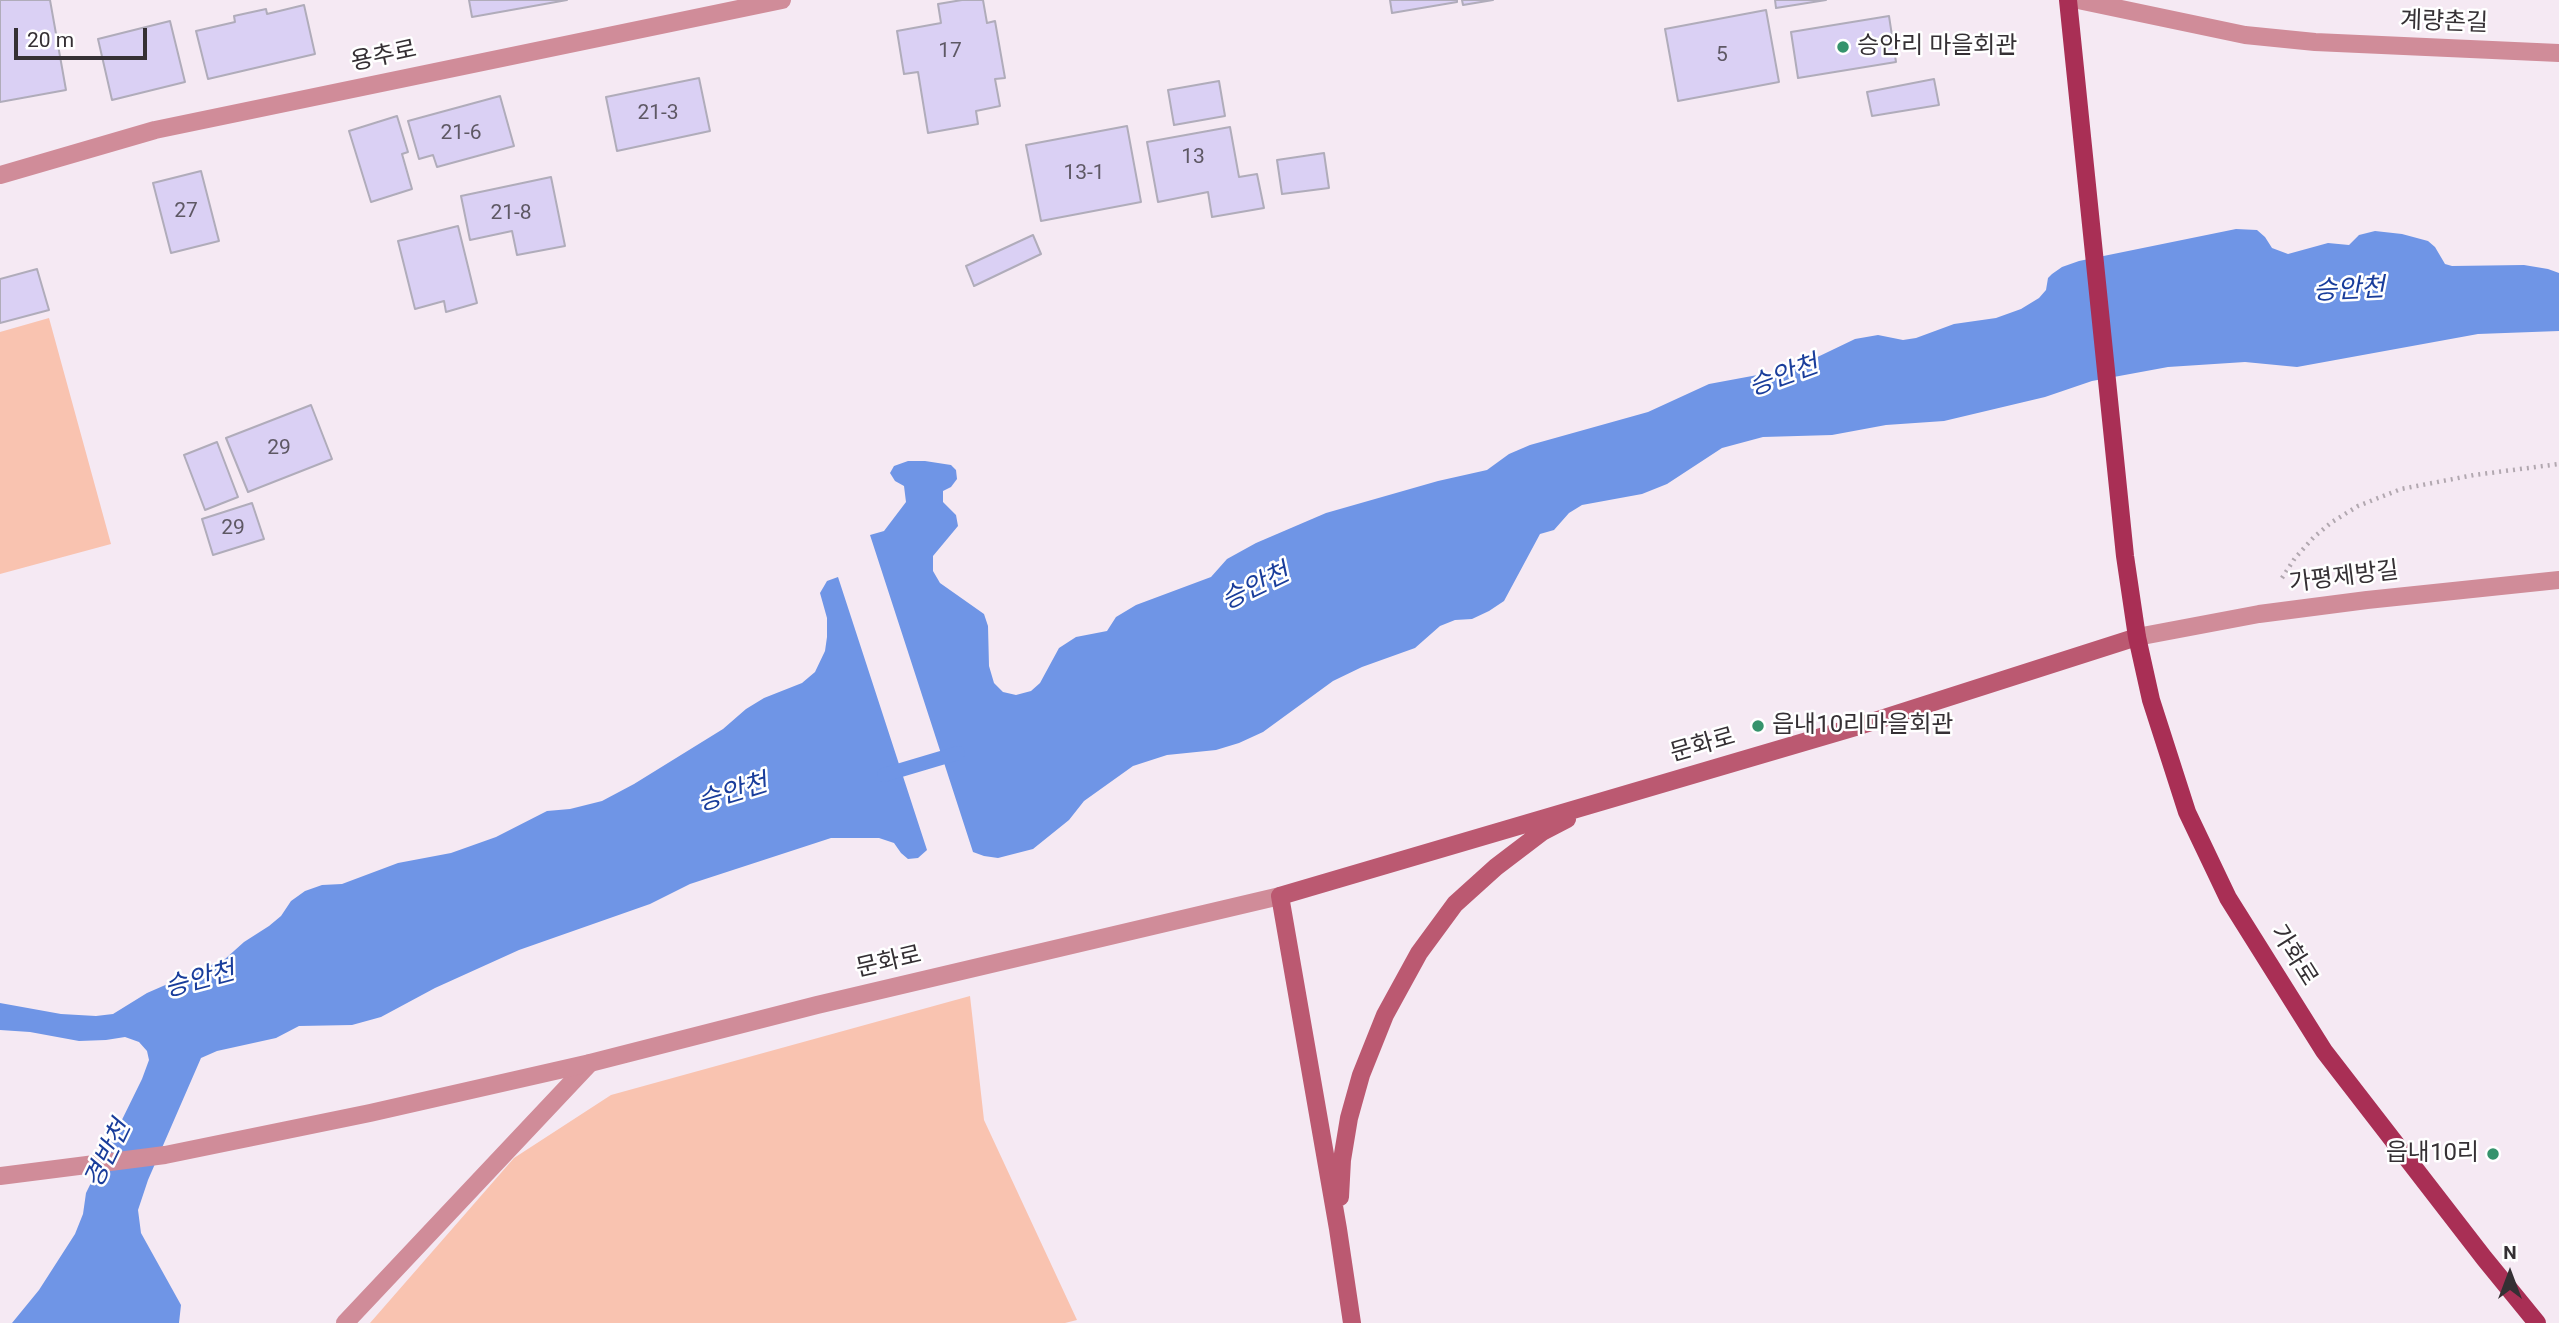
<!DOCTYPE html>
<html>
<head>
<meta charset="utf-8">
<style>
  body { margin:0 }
  #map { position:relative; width:2559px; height:1323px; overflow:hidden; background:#f5e9f3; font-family:Roboto,sans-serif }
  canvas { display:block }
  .north { position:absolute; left:2475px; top:1239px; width:70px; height:70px; -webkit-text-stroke:5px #fff; paint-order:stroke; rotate:0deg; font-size:19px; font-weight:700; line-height:28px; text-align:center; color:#353034 }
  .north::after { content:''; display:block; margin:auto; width:24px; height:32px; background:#353034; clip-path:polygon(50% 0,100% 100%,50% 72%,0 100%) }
  .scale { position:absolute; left:14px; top:28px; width:133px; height:32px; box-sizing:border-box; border:4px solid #353034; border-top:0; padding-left:9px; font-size:21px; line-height:24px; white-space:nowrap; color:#353034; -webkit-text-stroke:5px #fff; paint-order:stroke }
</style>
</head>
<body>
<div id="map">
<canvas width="2559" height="1323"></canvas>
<div class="north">N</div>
<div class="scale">20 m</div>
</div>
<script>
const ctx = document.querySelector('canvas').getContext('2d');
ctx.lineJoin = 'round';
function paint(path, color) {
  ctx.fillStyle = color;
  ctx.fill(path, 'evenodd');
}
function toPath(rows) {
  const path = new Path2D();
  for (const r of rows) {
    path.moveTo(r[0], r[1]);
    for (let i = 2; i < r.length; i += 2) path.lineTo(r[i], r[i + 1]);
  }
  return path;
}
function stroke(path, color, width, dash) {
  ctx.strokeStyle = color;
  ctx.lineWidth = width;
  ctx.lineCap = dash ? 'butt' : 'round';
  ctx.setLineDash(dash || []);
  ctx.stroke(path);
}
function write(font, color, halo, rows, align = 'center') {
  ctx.font = font + ' Roboto,"Noto Sans KR",sans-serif';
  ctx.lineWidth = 5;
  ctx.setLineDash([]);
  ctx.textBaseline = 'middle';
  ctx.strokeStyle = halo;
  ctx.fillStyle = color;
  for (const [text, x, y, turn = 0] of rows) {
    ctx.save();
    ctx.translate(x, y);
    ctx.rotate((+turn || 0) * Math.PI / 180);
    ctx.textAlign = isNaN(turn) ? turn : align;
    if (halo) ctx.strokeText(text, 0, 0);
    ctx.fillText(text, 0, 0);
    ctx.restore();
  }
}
paint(toPath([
  [49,318,111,544,0,574,0,332],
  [970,996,984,1120,1077,1320,1065,1323,370,1323,514,1158,611,1095]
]), '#f9c3b0');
paint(toPath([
  [2236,229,2257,230,2265,237,2272,248,2288,254,2328,243,2349,245,2359,235,2375,231,2402,234,2428,241,2435,247,2445,264,2452,266,2524,265,2548,269,2559,273,2559,331,2478,334,2297,367,2245,362,2168,367,2092,381,2045,397,1944,421,1886,425,1832,435,1763,437,1722,448,1667,484,1642,494,1582,505,1569,513,1554,530,1540,534,1504,601,1489,611,1472,619,1455,620,1440,626,1415,648,1362,667,1333,681,1263,732,1239,743,1216,750,1167,755,1133,766,1084,801,1069,820,1033,849,998,858,984,856,973,852,870,535,884,531,906,502,904,486,895,481,890,473,894,466,908,461,925,461,951,465,956,470,957,479,951,487,943,491,943,502,956,515,958,526,933,556,933,571,940,583,984,614,988,626,989,666,994,683,1003,692,1016,695,1031,691,1040,683,1059,648,1076,637,1107,631,1116,617,1136,605,1211,577,1227,559,1256,543,1326,513,1438,481,1487,470,1509,454,1530,445,1648,412,1709,384,1779,371,1805,363,1855,339,1878,335,1903,340,1916,338,1954,324,1996,318,2021,309,2039,298,2046,290,2048,278,2052,274,2062,267,2079,261],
  [838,577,927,850,918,858,908,859,901,853,894,843,879,838,831,838,690,884,650,904,519,950,435,988,381,1017,352,1025,299,1026,276,1038,217,1051,201,1058,148,1180,138,1210,141,1233,181,1305,179,1323,12,1323,39,1290,75,1234,83,1214,86,1193,142,1079,149,1060,147,1051,139,1042,125,1037,106,1040,79,1041,30,1032,0,1030,0,1003,61,1014,96,1016,113,1014,147,993,225,959,244,942,269,926,281,916,291,901,305,891,322,885,342,884,398,863,451,853,496,837,547,811,570,809,602,801,634,784,723,729,746,709,764,698,802,683,815,672,825,651,827,637,827,618,820,593,827,581]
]), '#6f95e6');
stroke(toPath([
  [884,775,958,753]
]), '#6f95e6', 14);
const building = toPath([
  [0,0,50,0,66,90,0,102,0,0],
  [469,0,567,0,472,17,469,0],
  [962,0,983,0,987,23,995,21,1005,78,995,79,1000,106,976,111,978,124,928,133,918,72,904,74,897,31,941,23,938,4,962,0],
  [1390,0,1457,0,1457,2,1392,13,1390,0],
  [1462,0,1493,0,1463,5,1462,0],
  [1775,0,1826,0,1776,8,1775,0],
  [304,5,315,54,208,79,196,31,235,22,234,16,266,9,267,14,304,5],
  [1766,10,1779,82,1678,101,1665,29,1766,10],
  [1889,16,1896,62,1798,78,1791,32,1889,16],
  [170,21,185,82,112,100,98,39,170,21],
  [699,78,710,131,617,151,606,97,699,78],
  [1934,79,1939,105,1872,116,1867,92,1934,79],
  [1219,81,1225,116,1174,125,1168,90,1219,81],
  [500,96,514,146,437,167,433,155,419,159,408,121,500,96],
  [397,116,408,152,402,154,412,189,371,202,349,131,397,116],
  [1127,126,1141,202,1041,221,1026,145,1127,126],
  [1230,127,1239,177,1257,174,1264,208,1212,217,1208,192,1158,202,1147,142,1230,127],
  [1324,153,1329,188,1282,194,1277,160,1324,153],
  [201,171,219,241,171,253,153,183,201,171],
  [551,177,565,246,517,255,512,231,470,240,461,196,551,177],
  [458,226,477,303,446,312,444,301,415,309,398,241,458,226],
  [1033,235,1041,254,974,286,966,266,1033,235],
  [37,269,49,310,0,323,0,279,37,269],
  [311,405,332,459,248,492,226,438,311,405],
  [217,442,238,497,205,510,184,455,217,442],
  [252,503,264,539,213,555,202,519,252,503]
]);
paint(building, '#dad0f4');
stroke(building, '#b0acba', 2);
stroke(toPath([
  [2282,578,2295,558,2314,537,2332,522,2358,506,2401,489,2474,475,2559,464]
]), '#b2a8b0', 4.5, [2, 5]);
stroke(toPath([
  [2078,0,2245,35,2315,42,2559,53],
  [345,1323,590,1063]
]), '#d08c99', 18);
stroke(toPath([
  [2137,637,2259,614,2367,600,2559,580],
  [0,1176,165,1155,370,1113,590,1063,817,1005,1280,896]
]), '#d08c99', 18);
stroke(toPath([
  [0,175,155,130,782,0]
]), '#d08c99', 18);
stroke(toPath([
  [1340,1197,1342,1160,1349,1118,1361,1075,1385,1015,1419,953,1455,904,1496,867,1542,832,1567,819],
  [1352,1323,1338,1229,1280,896,1862,725,2137,637]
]), '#bb5971', 18);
stroke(toPath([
  [2068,0,2125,556,2137,637,2151,700,2187,812,2228,898,2324,1051,2484,1258,2537,1323]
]), '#a92f55', 18);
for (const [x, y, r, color] of [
  [1843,47,7,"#35936c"],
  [1758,726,7,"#35936c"],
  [2493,1154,7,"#35936c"]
]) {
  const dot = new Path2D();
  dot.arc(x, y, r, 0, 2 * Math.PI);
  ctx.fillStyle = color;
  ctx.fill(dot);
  stroke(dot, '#fff', 2.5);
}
write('21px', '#5e5864', null, [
  ["17",950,52],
  ["5",1722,56],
  ["21-3",658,114],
  ["21-6",461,134],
  ["13",1193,158],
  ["13-1",1084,174],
  ["27",186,212],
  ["21-8",511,214],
  ["29",279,449],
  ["29",233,529]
]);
write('24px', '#353034', '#fff', [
  ["계량촌길",2444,23,2],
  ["용추로",384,57,-12],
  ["가평제방길",2344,578,-7],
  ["문화로",1703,746,-16],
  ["가화로",2293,956,58],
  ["문화로",889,963,-13]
]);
write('24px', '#353034', '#fff', [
  ["승안리 마을회관",1857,47],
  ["읍내10리마을회관",1772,726],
  ["읍내10리",2479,1154,"right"]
], 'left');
write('italic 26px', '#193d9b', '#fff', [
  ["승안천",2349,291,-3],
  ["승안천",1784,377,-20],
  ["승안천",1256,588,-26],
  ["승안천",733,794,-17],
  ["승안천",200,981,-15],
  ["경반천",109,1155,-64]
]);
</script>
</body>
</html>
